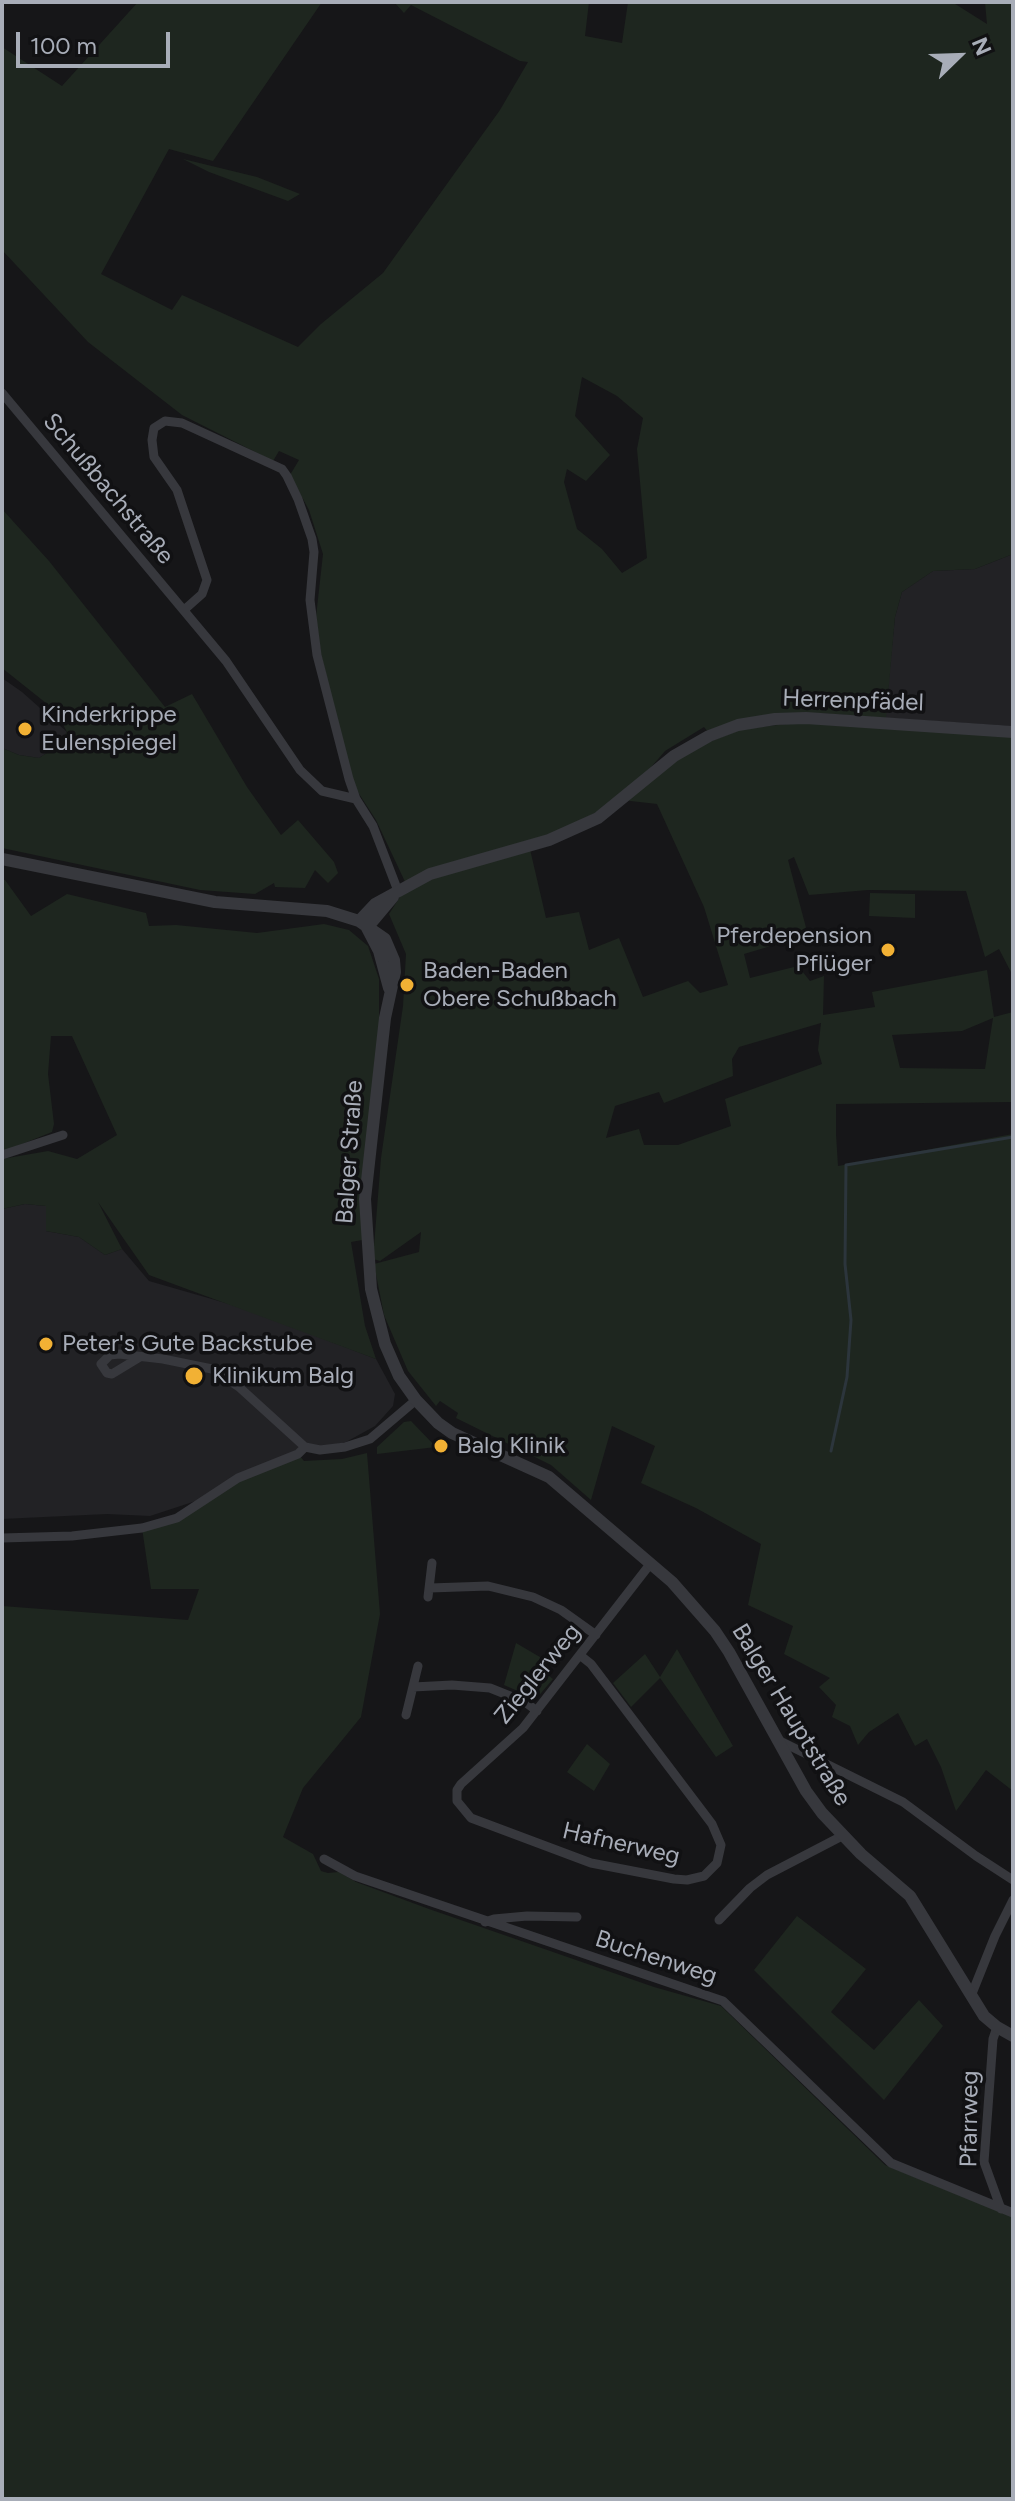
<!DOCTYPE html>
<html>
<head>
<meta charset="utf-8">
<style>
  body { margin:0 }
  #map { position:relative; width:1015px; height:2501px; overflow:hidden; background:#161618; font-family:Figtree,sans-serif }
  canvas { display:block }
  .frame { position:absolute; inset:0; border:4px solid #a8adb8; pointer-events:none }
  .north { position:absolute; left:919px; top:16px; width:80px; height:80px; -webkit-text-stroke:6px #111113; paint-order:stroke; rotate:67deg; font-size:22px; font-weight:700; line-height:32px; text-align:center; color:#a8adb8 }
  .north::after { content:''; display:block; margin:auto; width:28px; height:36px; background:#a8adb8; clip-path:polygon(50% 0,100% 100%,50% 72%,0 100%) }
  .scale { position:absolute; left:16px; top:32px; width:154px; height:36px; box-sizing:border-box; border:4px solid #a8adb8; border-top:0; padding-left:10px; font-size:24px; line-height:28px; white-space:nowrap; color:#a8adb8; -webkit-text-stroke:6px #111113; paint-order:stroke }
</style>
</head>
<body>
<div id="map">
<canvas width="1015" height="2501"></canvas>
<div class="frame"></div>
<div class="north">N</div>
<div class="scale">100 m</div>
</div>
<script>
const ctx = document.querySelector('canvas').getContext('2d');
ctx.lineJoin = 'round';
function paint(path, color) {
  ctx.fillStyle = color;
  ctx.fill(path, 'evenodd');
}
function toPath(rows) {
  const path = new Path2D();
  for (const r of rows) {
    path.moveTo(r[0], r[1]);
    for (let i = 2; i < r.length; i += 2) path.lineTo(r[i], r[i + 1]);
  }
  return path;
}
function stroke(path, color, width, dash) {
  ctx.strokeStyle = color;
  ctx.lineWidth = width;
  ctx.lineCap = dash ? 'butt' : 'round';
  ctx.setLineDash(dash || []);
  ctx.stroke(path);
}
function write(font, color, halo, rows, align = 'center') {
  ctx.font = font + ' Figtree,sans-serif';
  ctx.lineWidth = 7;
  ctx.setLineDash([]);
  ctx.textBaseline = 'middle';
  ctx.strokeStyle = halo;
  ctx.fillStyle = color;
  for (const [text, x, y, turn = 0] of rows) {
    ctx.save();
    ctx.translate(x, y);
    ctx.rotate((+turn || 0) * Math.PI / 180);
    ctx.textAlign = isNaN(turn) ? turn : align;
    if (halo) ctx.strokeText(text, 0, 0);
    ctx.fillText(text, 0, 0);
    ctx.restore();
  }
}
paint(toPath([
  [1013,554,1013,726,885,718,895,617,902,592,933,571,975,569],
  [2,678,22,692,67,732,59,745,39,758,19,755,2,748],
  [25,1204,46,1206,46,1231,79,1237,105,1255,122,1249,149,1281,243,1308,376,1359,395,1394,393,1406,375,1426,346,1442,298,1454,208,1497,150,1516,107,1514,2,1519,2,1209]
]), '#222225');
paint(toPath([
  [138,2,322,2,213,161,169,149,101,274,172,310,182,295,298,347,321,324,383,273,500,110,528,62,520,61,411,5,404,13,394,2,589,2,585,36,622,43,628,2,952,2,987,24,985,2,1013,2,1013,554,975,569,933,571,902,592,895,617,886,718,819,713,709,733,704,727,665,751,628,794,674,756,742,729,804,722,1013,733,1013,976,999,949,985,957,966,891,868,890,809,895,794,857,788,860,808,935,744,954,750,978,798,966,810,981,824,976,823,1015,875,1007,872,992,987,970,994,1017,1013,1012,1013,1102,836,1104,836,1134,838,1166,1013,1134,1013,1791,986,1770,956,1811,941,1767,927,1739,915,1746,898,1713,869,1732,858,1745,850,1726,832,1717,836,1705,819,1687,830,1678,784,1654,793,1626,748,1605,761,1544,696,1508,641,1483,655,1446,612,1426,591,1500,551,1465,456,1418,458,1413,440,1401,436,1406,408,1371,384,1315,374,1264,419,1252,421,1232,380,1261,373,1259,381,1158,403,1006,406,954,389,914,407,886,376,820,352,783,321,654,316,617,323,554,309,510,290,475,299,460,279,451,273,461,182,415,88,342,2,250,2,47,62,86],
  [582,377,617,396,643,418,637,449,647,558,622,573,602,549,577,529,564,482,567,469,586,481,610,455,575,416],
  [622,800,657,804,704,907,728,985,700,993,688,981,643,997,619,938,589,950,579,912,546,918,529,845],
  [993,1018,985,1069,900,1068,892,1035,962,1031],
  [821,1023,818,1050,822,1064,725,1099,731,1126,678,1145,644,1145,639,1129,606,1138,615,1106,659,1092,664,1103,733,1076,732,1059,739,1047],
  [183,159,257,177,300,194,288,201,209,172],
  [2,509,49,561,165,707,192,694,247,787,281,835,298,820,334,862,338,873,328,883,315,870,305,888,275,887,274,883,255,894,200,890,2,848,2,748,19,755,39,758,59,745,67,732,56,711,2,668],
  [2,880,5,880,31,916,67,894,146,913,149,926,176,925,257,933,324,924,349,930,368,946,379,979,379,1035,362,1240,351,1242,365,1326,376,1359,149,1275,98,1202,122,1249,105,1255,79,1237,46,1231,46,1206,25,1204,2,1209,2,1159,48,1151,77,1159,117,1135,72,1036,51,1036,48,1074,54,1124,52,1132,2,1152],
  [870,893,915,894,915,918,869,916],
  [411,1421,436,1447,377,1454,377,1447,404,1422],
  [367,1453,380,1614,361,1717,303,1788,283,1837,313,1854,321,1871,328,1873,339,1872,356,1882,429,1909,654,1987,721,2006,885,2165,1013,2217,1013,2499,2,2499,2,1606,188,1620,199,1589,151,1589,142,1528,177,1518,238,1478,298,1454,304,1461,342,1459],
  [516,1643,545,1660,545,1673,553,1679,536,1699,504,1685],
  [677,1649,733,1746,716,1757,660,1678,631,1707,613,1683,645,1654,660,1677],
  [587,1744,610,1764,594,1791,567,1772],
  [797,1916,866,1969,831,2012,874,2050,919,2000,943,2026,884,2100,754,1970]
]), '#1e261f');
stroke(toPath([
  [831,1451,847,1377,851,1320,845,1264,846,1165,1013,1137]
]), '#2c353c', 3);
stroke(toPath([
  [2,393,226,661,300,770,322,791,356,799],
  [184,610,202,594,207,580,177,490,154,457,152,440,154,428,165,421,182,423,282,469,287,476,298,499,312,539,314,552,310,600,317,655,349,779,356,799,373,826,398,891],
  [2,1155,63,1135],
  [140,1357,112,1374,107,1373,101,1364,110,1355,119,1354,163,1359,212,1369,239,1387,305,1447,320,1450,345,1447,370,1439,416,1400],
  [2,1538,72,1536,142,1528,177,1518,238,1478,298,1454,305,1447],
  [430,1588,488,1586,533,1597,561,1610,596,1635],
  [428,1597,432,1563],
  [581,1656,591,1664,712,1824,721,1845,717,1863,704,1876,687,1880,674,1879,591,1863,471,1818,457,1801,457,1790,461,1784,523,1728,651,1563],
  [413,1687,452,1685,490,1688,525,1702,537,1711],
  [406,1715,418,1666],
  [778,1740,903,1802,976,1856,1013,1880],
  [324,1859,355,1876,723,2001,891,2163,1013,2213],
  [719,1920,750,1888,767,1875,842,1836],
  [485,1922,494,1919,527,1916,577,1917],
  [971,1996,995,1936,1013,1900],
  [997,2027,993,2039,984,2162,1001,2209]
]), '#37383d', 9);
stroke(toPath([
  [2,859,215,902,327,911,359,921,385,939,394,960,395,972,385,1018,365,1199,371,1289,385,1344,399,1376,416,1400,438,1423,452,1433,549,1477,672,1582,715,1631,729,1652,806,1791,822,1813,861,1854,910,1896,984,2016,997,2027,1013,2036],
  [359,921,375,904,430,874,549,840,598,818,674,756,709,736,738,725,775,719,806,718,1013,732],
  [367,928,379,951,389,988],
  [367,928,393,897]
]), '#37383d', 12);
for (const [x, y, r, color] of [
  [25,729,8,"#f2b134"],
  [888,950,8,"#f2b134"],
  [407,985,8,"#f2b134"],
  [46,1344,8,"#f2b134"],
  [194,1376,10,"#f2b134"],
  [441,1446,8,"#f2b134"]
]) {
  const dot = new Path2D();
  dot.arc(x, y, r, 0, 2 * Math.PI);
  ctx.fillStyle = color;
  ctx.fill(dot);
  stroke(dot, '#111113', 3);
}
write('24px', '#a8adb8', '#111113', [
  ["Schußbachstraße",108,489,50],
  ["Herrenpfädel",853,701,2],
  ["Balger Straße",350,1152,-86],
  ["Zieglerweg",538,1674,-51],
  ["Balger Hauptstraße",791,1715,59],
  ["Hafnerweg",621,1844,13],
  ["Buchenweg",656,1958,18],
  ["Pfarrweg",970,2119,-89]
]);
write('24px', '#a8adb8', '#111113', [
  ["Kinderkrippe",41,715],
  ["Eulenspiegel",41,743],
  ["Pferdepension",872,936,"right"],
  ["Pflüger",872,964,"right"],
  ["Baden-Baden",423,971],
  ["Obere Schußbach",423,999],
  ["Peter's Gute Backstube",62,1344],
  ["Klinikum Balg",212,1376],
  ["Balg Klinik",457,1446]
], 'left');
</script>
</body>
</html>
